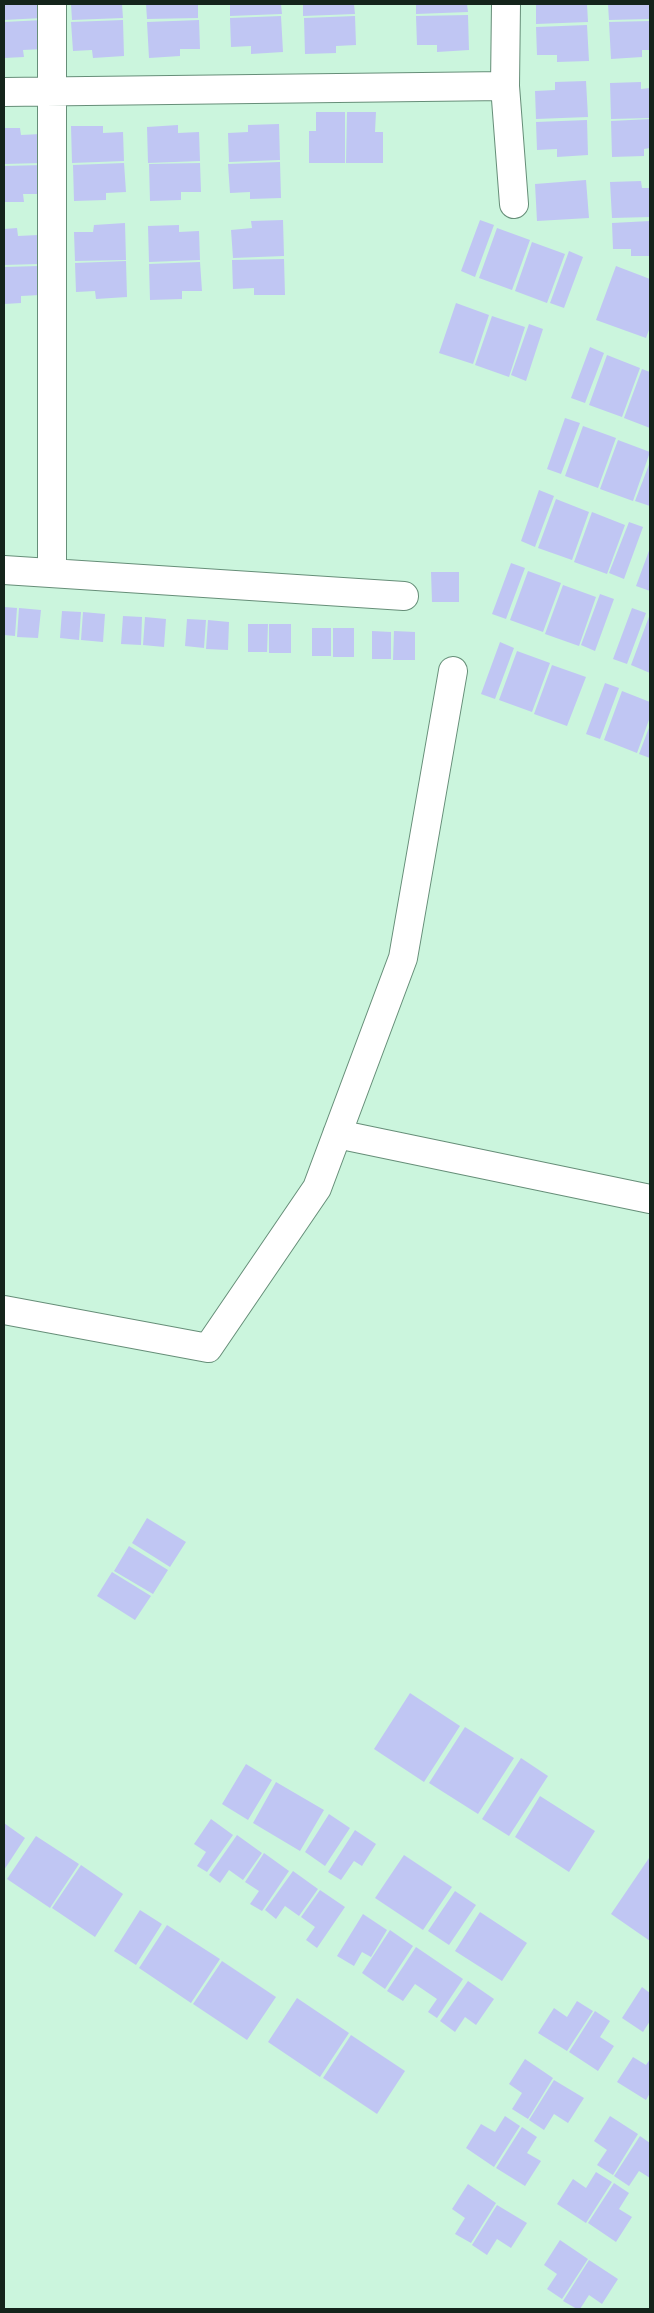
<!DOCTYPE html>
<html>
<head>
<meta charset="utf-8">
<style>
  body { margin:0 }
  #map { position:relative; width:654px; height:2313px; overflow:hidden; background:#cbf5dd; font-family:Inter,sans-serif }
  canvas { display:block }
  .frame { position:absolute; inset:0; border:5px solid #14241b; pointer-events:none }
</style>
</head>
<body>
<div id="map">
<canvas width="654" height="2313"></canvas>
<div class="frame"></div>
</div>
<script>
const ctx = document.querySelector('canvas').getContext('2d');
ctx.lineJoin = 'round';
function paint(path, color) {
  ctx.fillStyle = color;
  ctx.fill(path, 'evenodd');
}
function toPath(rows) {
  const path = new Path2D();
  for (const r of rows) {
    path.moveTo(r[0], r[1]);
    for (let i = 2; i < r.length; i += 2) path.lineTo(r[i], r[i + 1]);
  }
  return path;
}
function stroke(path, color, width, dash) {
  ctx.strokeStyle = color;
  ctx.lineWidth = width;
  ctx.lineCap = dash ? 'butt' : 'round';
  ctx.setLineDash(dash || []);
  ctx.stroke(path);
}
paint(toPath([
  [4,4,41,4,42,18,4,20],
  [71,4,122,4,123,18,72,20],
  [146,4,198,4,198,18,147,19],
  [230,4,281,4,282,14,230,16],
  [303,4,354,4,355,14,303,16],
  [416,4,467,4,468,12,416,14],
  [536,4,587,4,588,22,536,24],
  [608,4,650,4,650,19,609,20],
  [468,15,469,50,437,52,437,45,417,45,416,16],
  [281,16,283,52,251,54,251,46,231,47,230,18],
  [355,16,356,45,336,46,336,53,305,54,304,18],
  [43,20,44,49,23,50,24,57,4,58,4,22],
  [123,20,124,56,93,58,92,50,73,51,71,22],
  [199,20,200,49,180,49,180,56,149,58,147,22],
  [650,21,650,50,642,50,642,57,611,59,609,22],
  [587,25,589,61,557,62,557,55,537,55,536,27],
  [586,81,588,117,536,119,535,91,555,90,555,82],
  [641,82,641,89,650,88,650,118,611,119,610,83],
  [316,112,345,112,345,163,309,163,309,131,316,131],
  [347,112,376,112,375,132,383,132,383,163,346,163],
  [650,119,650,148,644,149,644,156,612,157,611,121],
  [587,120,588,155,557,157,557,149,537,150,536,122],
  [279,124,280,160,229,162,228,133,248,132,248,125],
  [178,125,178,133,199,132,200,161,148,163,147,127],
  [71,126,103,126,103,133,123,132,124,161,72,163],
  [4,128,20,128,21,135,41,134,42,163,4,164],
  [280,162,281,198,250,199,250,192,230,193,228,164],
  [124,163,126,192,106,193,106,200,74,201,73,165],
  [200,163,201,192,181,192,181,200,150,201,149,164],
  [43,165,44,194,23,194,24,202,4,202,4,166],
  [586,180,589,218,537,221,535,184],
  [641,181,642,188,650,188,650,217,612,218,610,182],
  [283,220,284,256,233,258,231,230,252,228,251,221],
  [480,220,494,225,475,277,461,271],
  [650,221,650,256,631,256,631,249,613,249,612,223],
  [125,223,126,260,75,261,74,232,93,232,94,225],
  [179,225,179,232,199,231,200,260,149,262,148,226],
  [17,228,18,236,38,235,39,264,4,265,4,229],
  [497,228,530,240,512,290,479,278],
  [532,242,565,254,547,303,515,291],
  [569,251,583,257,564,308,550,303],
  [284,259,285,295,254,295,254,288,233,289,232,260],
  [126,261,127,297,96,299,95,291,76,292,75,263],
  [200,262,202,291,182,291,182,299,150,300,149,264],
  [39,266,40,295,21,296,21,303,4,304,4,267],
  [616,266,650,279,650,327,646,338,596,320],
  [456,303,489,315,473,364,439,353],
  [492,316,525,327,509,377,475,365],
  [529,324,543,329,526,381,511,375],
  [590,347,604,353,585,403,571,398],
  [607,355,640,368,622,417,589,405],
  [642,369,650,372,650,428,624,418],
  [565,418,580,423,561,474,547,469],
  [583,426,616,438,598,488,565,476],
  [618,440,650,452,633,501,600,489],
  [650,462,650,506,635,501],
  [539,490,554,496,535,547,521,541],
  [556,499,589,512,572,560,538,548],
  [592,512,625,525,607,574,574,562],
  [629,522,643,527,624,579,609,573],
  [650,548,650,591,636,586],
  [511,563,525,568,506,619,492,614],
  [528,571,561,583,543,632,510,620],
  [431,572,459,572,459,602,432,602],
  [563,585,596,597,579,646,545,634],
  [600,594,614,599,595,651,581,645],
  [4,607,17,608,15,636,4,635],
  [19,608,41,610,38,638,17,637],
  [632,608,646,613,627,664,613,659],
  [62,611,81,612,79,640,60,638],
  [83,612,105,614,103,642,81,640],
  [650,614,650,673,631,665],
  [123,616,142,617,141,645,121,644],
  [145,617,166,619,164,647,143,645],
  [187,619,206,620,204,648,185,646],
  [208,620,229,622,228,650,206,649],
  [248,624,268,624,267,652,248,652],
  [269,624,291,624,291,653,269,653],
  [312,628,331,628,331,656,312,656],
  [333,628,354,628,354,657,333,657],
  [372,631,391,632,391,659,372,659],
  [394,631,415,632,415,660,393,660],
  [500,642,514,648,495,699,481,694],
  [517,651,550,663,532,712,499,700],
  [552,665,586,677,567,726,534,714],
  [605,683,619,688,600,739,586,734],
  [622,691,650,702,650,717,637,753,604,740],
  [650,725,650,758,639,754],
  [147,1518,186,1542,170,1567,132,1543],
  [129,1546,168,1570,153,1594,114,1571],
  [112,1572,151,1596,135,1620,97,1596],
  [410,1693,460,1726,424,1782,374,1749],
  [465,1727,514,1758,478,1814,429,1783],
  [521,1758,548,1776,509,1836,482,1819],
  [246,1764,272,1780,248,1820,222,1804],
  [276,1782,324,1810,300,1851,253,1823],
  [540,1796,595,1831,569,1872,515,1837],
  [329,1814,350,1828,325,1866,305,1852],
  [211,1819,233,1835,207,1872,197,1866,206,1852,194,1844],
  [4,1823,25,1838,4,1870],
  [355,1830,376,1844,362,1866,354,1861,341,1880,328,1872],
  [237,1835,262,1853,243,1880,229,1870,220,1883,209,1875],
  [36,1836,79,1864,50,1908,7,1879],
  [264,1853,289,1871,262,1911,250,1904,259,1891,245,1882],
  [404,1855,452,1887,423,1930,375,1898],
  [649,1858,650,1859,650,1941,611,1914],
  [81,1865,123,1894,95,1937,52,1908],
  [293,1871,318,1889,299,1916,285,1906,276,1919,265,1910],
  [320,1890,345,1907,317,1948,306,1940,315,1927,301,1917],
  [455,1891,476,1905,449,1945,428,1931],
  [140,1910,162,1924,136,1965,114,1951],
  [480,1912,527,1943,502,1981,455,1951],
  [363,1914,387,1930,371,1957,362,1952,354,1966,337,1956],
  [167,1925,220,1959,191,2003,139,1968],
  [390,1930,413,1946,385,1989,362,1973],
  [416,1947,463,1979,437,2018,428,2012,437,1999,415,1984,403,2001,387,1991],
  [222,1961,276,1997,247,2040,193,2004],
  [468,1981,494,1999,476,2025,465,2017,455,2032,440,2021],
  [642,1987,650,1993,650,2021,643,2032,622,2018],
  [297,1998,349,2033,320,2077,268,2042],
  [577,2001,593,2011,567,2051,538,2033,554,2008,567,2017],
  [595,2011,610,2021,600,2037,614,2046,598,2071,569,2052],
  [351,2035,405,2071,377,2114,323,2078],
  [633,2057,646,2065,650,2059,650,2093,646,2100,617,2082],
  [525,2059,553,2078,528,2119,512,2109,522,2093,509,2084],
  [554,2080,584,2098,568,2123,554,2114,544,2130,529,2120],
  [505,2116,520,2126,494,2167,466,2148,481,2124,495,2132],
  [610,2116,638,2134,613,2175,597,2165,607,2150,594,2141],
  [522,2127,537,2137,527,2153,541,2161,525,2186,496,2168],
  [640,2136,650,2143,650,2178,639,2171,629,2186,614,2176],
  [596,2172,612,2182,586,2223,557,2204,573,2179,586,2188],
  [614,2183,629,2193,619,2209,632,2217,616,2242,588,2223],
  [468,2184,496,2203,471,2243,455,2234,465,2218,452,2209],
  [497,2205,527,2223,511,2248,497,2239,487,2255,472,2245],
  [560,2240,588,2259,562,2299,547,2289,557,2274,544,2265],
  [589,2260,618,2279,602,2304,589,2295,580,2309,577,2309,563,2301]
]), '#c0c6f3');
const street = toPath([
  [506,4,505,86,514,204],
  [4,92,505,86],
  [4,570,404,596],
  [52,573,52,4],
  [337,1134,650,1199],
  [4,1310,208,1348,317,1188,403,958,453,671]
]);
stroke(street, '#668e78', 30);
stroke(street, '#fff', 28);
</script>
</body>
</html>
